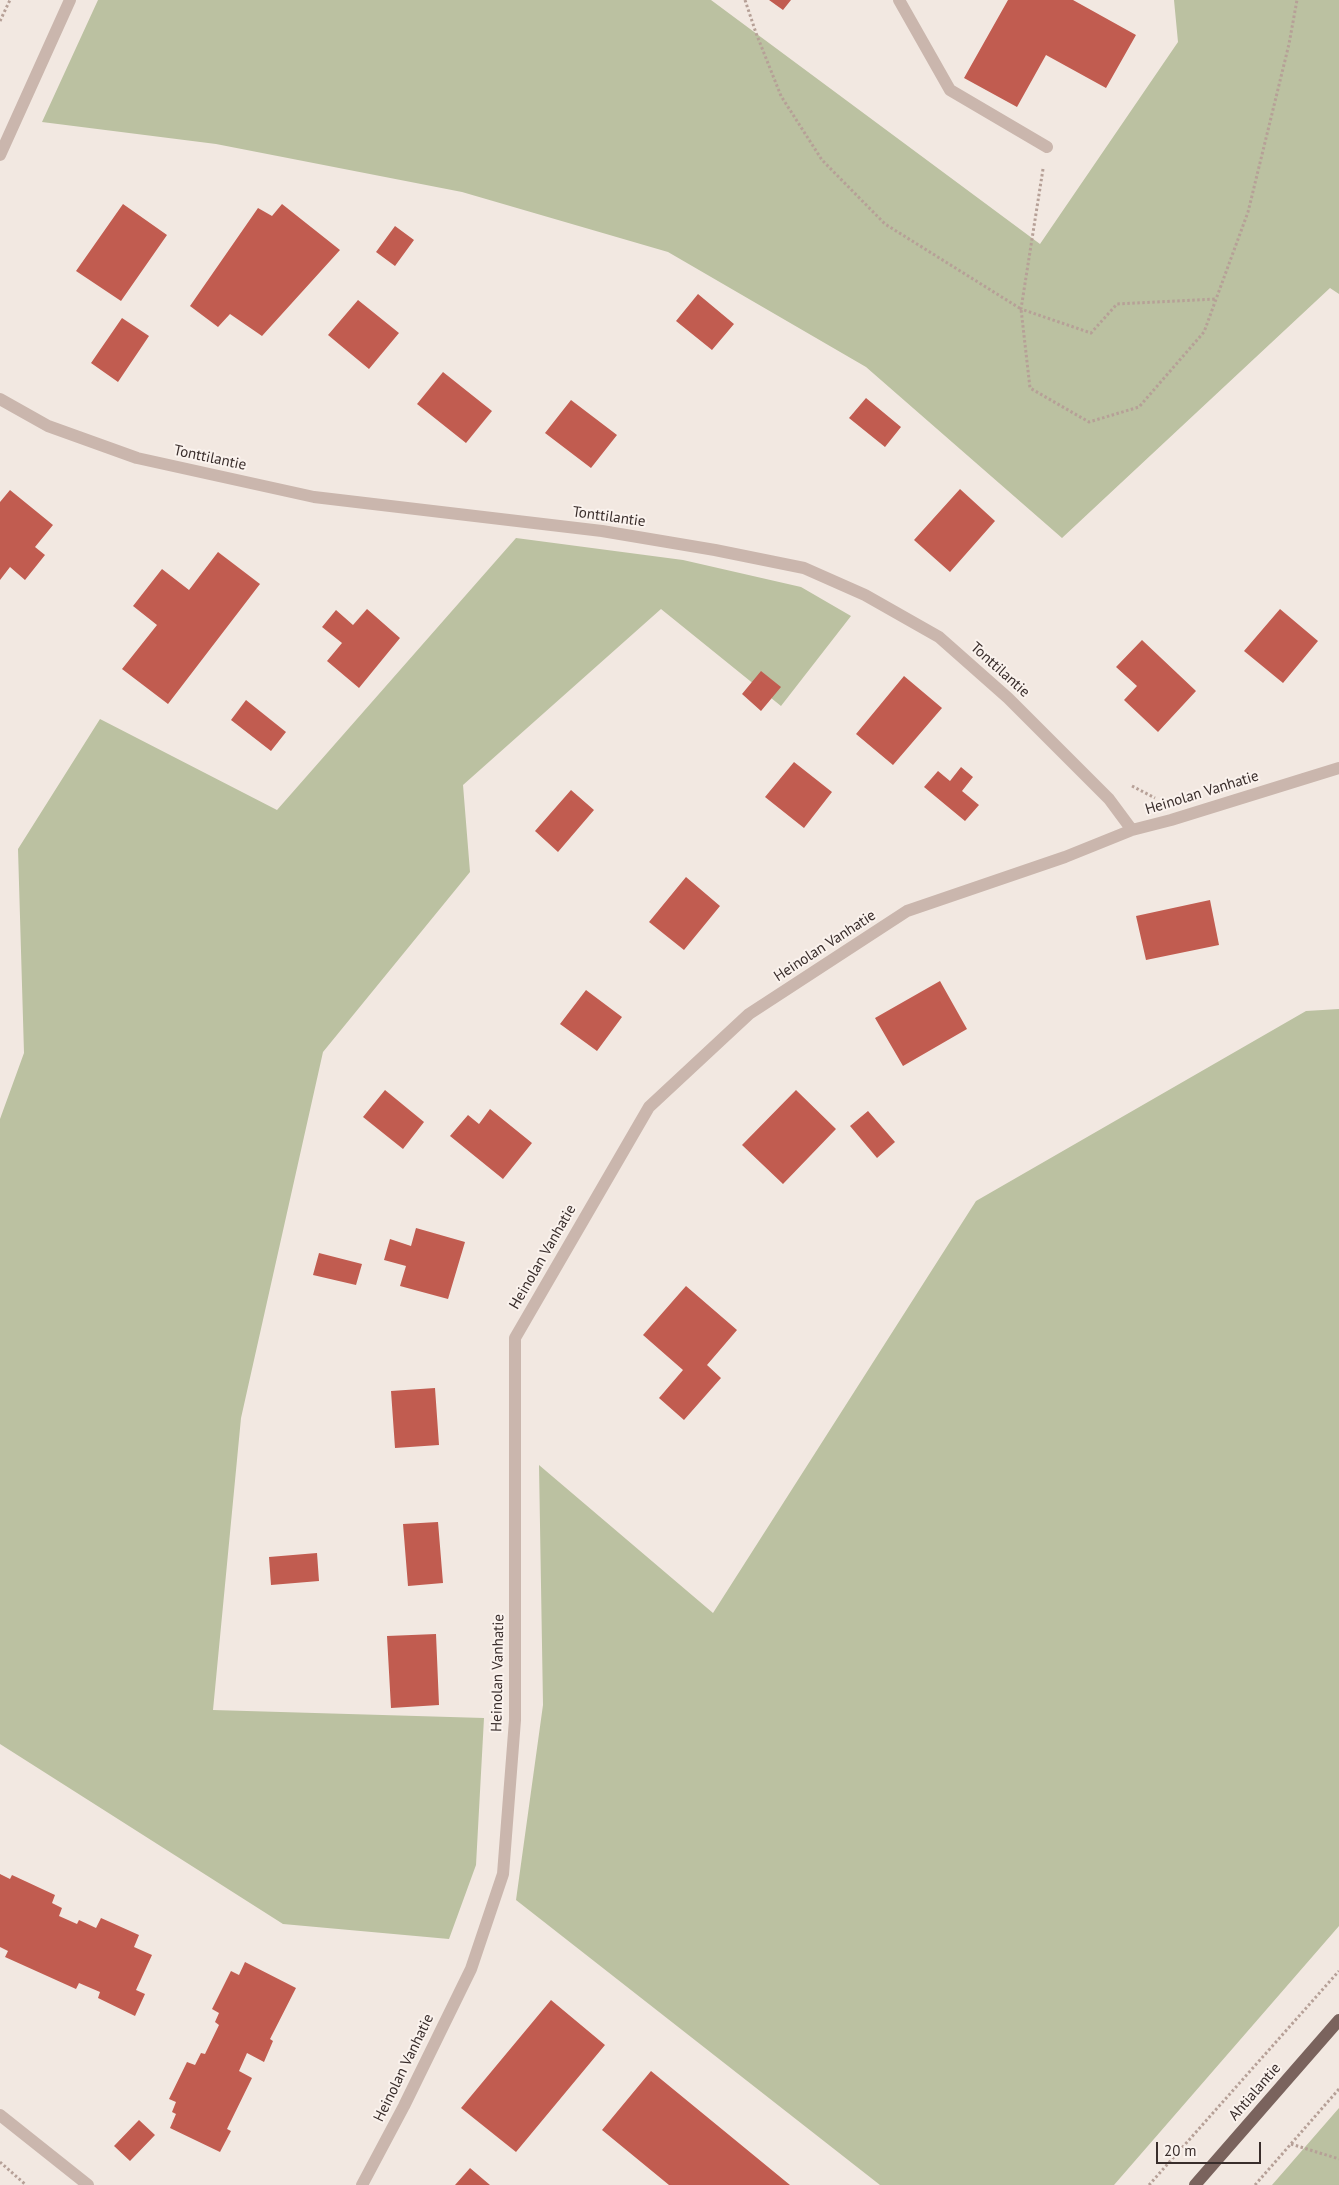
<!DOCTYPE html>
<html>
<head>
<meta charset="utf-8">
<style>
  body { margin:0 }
  #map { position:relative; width:1339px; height:2185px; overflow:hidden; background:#f2e8e1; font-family:"PT Sans",sans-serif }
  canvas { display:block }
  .scale { position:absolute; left:1156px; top:2142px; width:105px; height:22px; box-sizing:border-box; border:2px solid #392d2b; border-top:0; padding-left:6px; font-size:15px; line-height:18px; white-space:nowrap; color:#392d2b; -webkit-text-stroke:4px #faf2ed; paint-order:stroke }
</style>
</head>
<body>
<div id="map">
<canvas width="1339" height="2185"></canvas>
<div class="scale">20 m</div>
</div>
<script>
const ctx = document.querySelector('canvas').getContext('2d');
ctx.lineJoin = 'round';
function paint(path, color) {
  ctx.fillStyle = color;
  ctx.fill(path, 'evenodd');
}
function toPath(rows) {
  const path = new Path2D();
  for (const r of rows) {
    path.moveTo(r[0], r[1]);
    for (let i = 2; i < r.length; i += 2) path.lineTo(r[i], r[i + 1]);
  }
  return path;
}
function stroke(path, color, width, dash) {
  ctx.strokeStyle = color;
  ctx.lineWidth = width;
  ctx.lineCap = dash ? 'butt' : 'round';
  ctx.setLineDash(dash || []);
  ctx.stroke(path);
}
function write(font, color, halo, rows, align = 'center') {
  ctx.font = font + ' "PT Sans",sans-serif';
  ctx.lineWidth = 4;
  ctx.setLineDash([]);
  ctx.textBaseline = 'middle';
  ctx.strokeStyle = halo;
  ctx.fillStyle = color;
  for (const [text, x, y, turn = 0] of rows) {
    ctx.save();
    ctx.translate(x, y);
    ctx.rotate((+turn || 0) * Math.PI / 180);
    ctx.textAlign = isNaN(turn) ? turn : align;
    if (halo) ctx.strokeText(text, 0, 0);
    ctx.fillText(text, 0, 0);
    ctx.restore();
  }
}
paint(toPath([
  [98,0,711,0,1040,244,1178,42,1174,0,1339,0,1339,294,1330,288,1062,538,866,367,668,252,462,192,216,144,42,122],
  [516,538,683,560,801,587,851,616,781,706,661,609,463,785,470,872,323,1052,241,1418,213,1710,484,1718,476,1865,449,1939,283,1924,0,1744,0,1119,24,1053,18,849,100,719,277,810],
  [1339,1009,1339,1926,1114,2185,880,2185,516,1900,543,1705,539,1465,713,1613,976,1201,1306,1011],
  [1339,2108,1339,2185,1272,2185]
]), '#bbc1a1');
paint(toPath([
  [769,0,791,0,783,10],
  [1008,0,1073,0,1136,35,1106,88,1046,55,1017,107,964,78],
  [123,204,167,235,121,301,76,271],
  [282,204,340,250,262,336,230,314,218,327,190,306,258,208,272,216],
  [395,226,414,240,395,266,376,252],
  [698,294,734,324,712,350,676,321],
  [358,300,399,333,369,369,328,335],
  [122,318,149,336,118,382,91,363],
  [443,372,492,411,466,443,417,404],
  [866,398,901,427,885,447,849,418],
  [571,400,617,435,591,468,545,433],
  [960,489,995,521,950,572,914,540],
  [10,490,53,525,35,547,45,555,25,580,10,567,0,580,0,502],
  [218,552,260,584,168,704,122,669,157,625,133,606,162,569,189,590],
  [367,609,400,638,359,688,327,661,342,643,322,627,336,610,353,625],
  [1280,609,1318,641,1283,683,1244,651],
  [1142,640,1196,691,1158,732,1124,700,1137,686,1116,667],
  [761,671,781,687,761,711,742,694],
  [904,676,942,708,893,765,856,734],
  [246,700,286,732,271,751,231,720],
  [794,762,832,792,804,828,765,797],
  [961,767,973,777,962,791,979,805,965,821,924,787,938,771,950,781],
  [571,790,594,810,558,852,535,831],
  [686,877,720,906,684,950,649,922],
  [1210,900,1219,945,1146,960,1136,916],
  [940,981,967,1029,903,1066,875,1018],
  [586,990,622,1017,597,1051,560,1024],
  [385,1090,424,1122,403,1149,363,1117],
  [796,1090,836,1129,783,1184,742,1145],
  [490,1109,532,1143,503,1179,450,1136,468,1115,479,1124],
  [868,1111,895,1142,877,1158,850,1126],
  [416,1228,465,1242,448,1299,400,1286,406,1266,384,1260,390,1239,411,1246],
  [319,1253,362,1264,356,1285,313,1275],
  [686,1286,737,1330,707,1365,721,1378,684,1420,659,1398,683,1370,643,1335],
  [435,1388,439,1445,395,1448,391,1391],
  [438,1522,443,1583,408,1586,403,1524],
  [317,1553,319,1581,271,1585,269,1557],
  [436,1634,439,1705,391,1708,387,1636],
  [0,1874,10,1879,12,1875,55,1895,52,1903,62,1908,59,1916,77,1924,79,1920,96,1928,101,1918,139,1935,134,1947,152,1955,136,1990,145,1994,135,2016,98,1998,100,1992,79,1983,76,1989,5,1957,8,1951,0,1947],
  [245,1962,296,1988,270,2039,273,2041,264,2062,247,2053,239,2071,252,2078,227,2129,231,2131,220,2152,170,2128,176,2114,172,2112,176,2102,169,2099,187,2062,195,2065,201,2053,205,2054,219,2025,215,2022,219,2013,212,2009,231,1971,239,1975],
  [551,2000,605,2045,516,2152,461,2108],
  [651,2071,790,2185,669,2185,602,2130],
  [139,2120,155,2135,130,2161,114,2146],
  [470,2168,490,2185,455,2185]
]), '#c15c50');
stroke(toPath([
  [745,0,756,33,781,96,822,160,885,224,1021,309,1030,388,1089,422,1139,407,1204,332,1248,212,1289,44,1297,0],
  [0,21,10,0],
  [1043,169,1021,309,1091,333,1117,304,1216,299],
  [1132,786,1155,798],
  [1291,2144,1339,2159],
  [0,2162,26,2185],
  [1149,2185,1339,1971],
  [1255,2185,1339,2089]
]), '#b6a097', 3, [2.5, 2.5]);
stroke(toPath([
  [899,0,950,90,1047,147],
  [0,155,70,0],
  [0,399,48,426,137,458,314,497,602,531,715,550,804,568,865,595,939,637,1008,698,1109,799,1132,830],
  [0,2115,88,2185],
  [362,2185,404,2106,471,1969,503,1874,515,1720,515,1338,649,1107,749,1014,907,911,1065,857,1132,830,1171,820,1339,768]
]), '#cab6ad', 12);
stroke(toPath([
  [1195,2185,1339,2020]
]), '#7a635d', 12);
write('15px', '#392d2b', '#faf2ed', [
  ["Tonttilantie",210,458,12],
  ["Tonttilantie",609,517,8],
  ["Tonttilantie",1000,670,42],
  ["Heinolan Vanhatie",1202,793,-17],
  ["Heinolan Vanhatie",825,946,-33],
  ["Heinolan Vanhatie",543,1257,-60],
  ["Heinolan Vanhatie",498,1673,-89],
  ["Heinolan Vanhatie",404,2068,-64],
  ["Ahtialantie",1255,2092,-49]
]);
</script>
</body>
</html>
